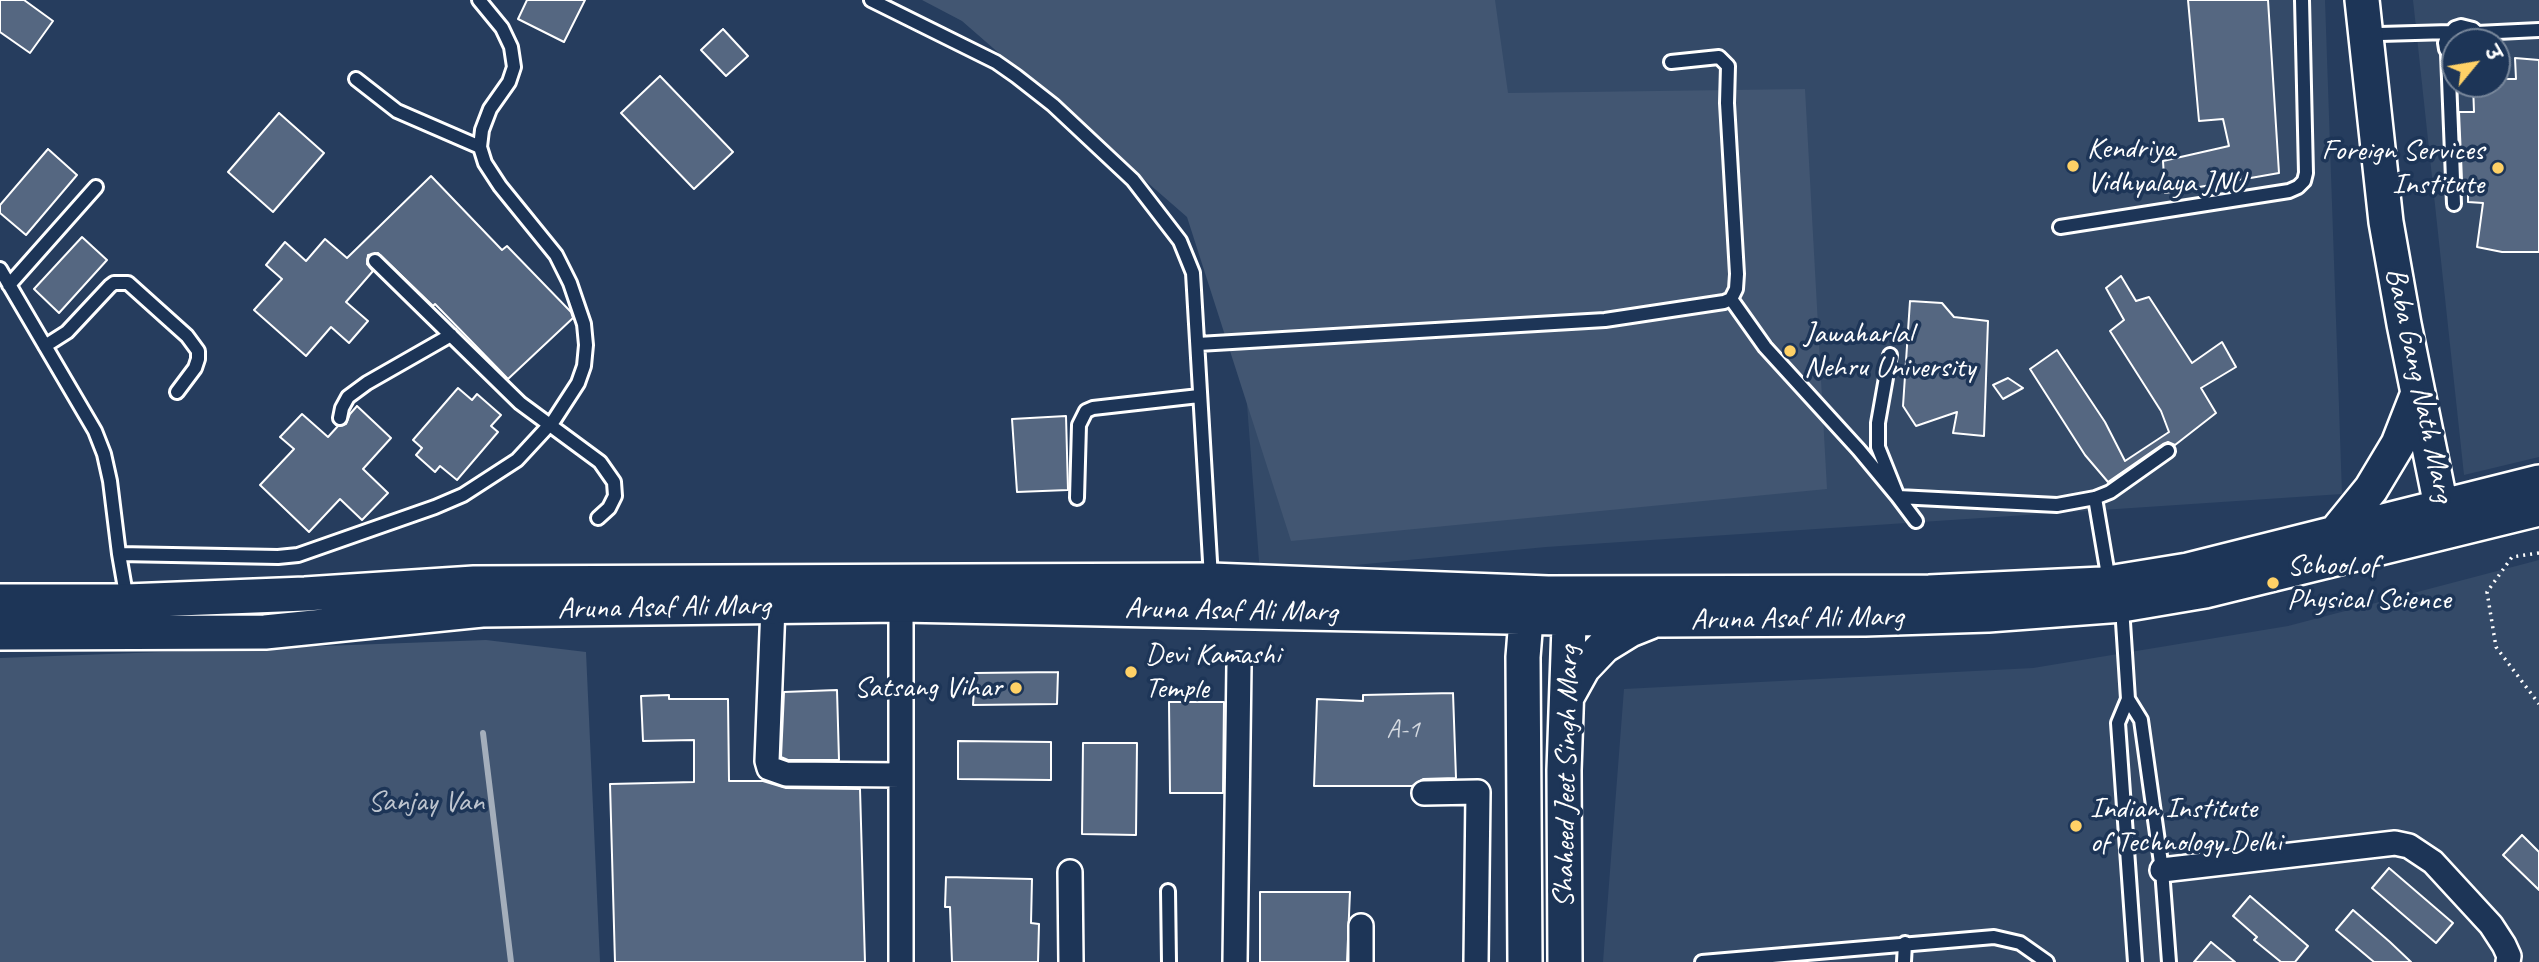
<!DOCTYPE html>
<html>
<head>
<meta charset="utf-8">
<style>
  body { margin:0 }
  #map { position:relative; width:2539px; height:962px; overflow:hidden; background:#263d5e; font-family:Caveat,"Playpen Sans Deva",sans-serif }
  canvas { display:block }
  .north { position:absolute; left:2441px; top:28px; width:70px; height:70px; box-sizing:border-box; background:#1d3557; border:2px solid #77869a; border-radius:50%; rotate:60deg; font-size:19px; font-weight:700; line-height:28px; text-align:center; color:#fff }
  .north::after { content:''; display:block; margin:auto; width:24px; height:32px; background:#ffd166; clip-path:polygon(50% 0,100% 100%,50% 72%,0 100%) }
</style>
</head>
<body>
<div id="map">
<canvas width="2539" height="962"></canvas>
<div class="north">उ</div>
</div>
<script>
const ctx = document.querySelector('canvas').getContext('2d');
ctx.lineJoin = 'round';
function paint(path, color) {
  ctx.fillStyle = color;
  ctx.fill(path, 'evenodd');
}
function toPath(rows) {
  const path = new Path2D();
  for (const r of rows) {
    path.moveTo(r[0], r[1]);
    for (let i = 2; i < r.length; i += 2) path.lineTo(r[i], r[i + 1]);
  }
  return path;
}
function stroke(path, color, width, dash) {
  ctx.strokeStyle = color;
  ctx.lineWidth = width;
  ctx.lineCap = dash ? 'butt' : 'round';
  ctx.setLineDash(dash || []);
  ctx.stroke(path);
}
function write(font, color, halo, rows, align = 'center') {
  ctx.font = font + ' Caveat,sans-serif';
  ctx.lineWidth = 7;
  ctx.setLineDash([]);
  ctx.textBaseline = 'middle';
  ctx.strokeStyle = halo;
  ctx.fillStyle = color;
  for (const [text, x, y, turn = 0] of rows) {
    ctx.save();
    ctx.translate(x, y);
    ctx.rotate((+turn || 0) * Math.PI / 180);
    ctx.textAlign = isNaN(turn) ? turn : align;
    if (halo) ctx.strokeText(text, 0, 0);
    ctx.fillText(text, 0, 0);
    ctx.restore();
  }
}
paint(toPath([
  [1050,0,2325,0,2342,494,1546,547,1260,574,1232,209],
  [2413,0,2539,0,2539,457,2464,475],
  [2455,42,2497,42,2497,84,2455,84],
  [2539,560,2539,962,1603,962,1624,689,2033,668,2288,626]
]), '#344a68');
paint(toPath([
  [922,0,1495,0,1508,93,1805,89,1827,489,1291,541,1187,217,962,21],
  [486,640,586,652,600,962,0,962,0,658]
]), '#425672');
stroke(toPath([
  [483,733,511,962]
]), '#a4aebb', 6);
const building = toPath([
  [0,0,24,0,53,21,30,53,0,32,0,0],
  [527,0,585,0,564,42,518,19,527,0],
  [2188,0,2268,0,2279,173,2165,193,2163,161,2229,146,2223,119,2199,121,2188,0],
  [723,29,748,56,726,76,701,50,723,29],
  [2515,58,2539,60,2539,252,2502,252,2477,247,2483,203,2468,202,2468,180,2462,180,2459,112,2474,112,2473,84,2497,84,2497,79,2516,79,2515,58],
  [660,76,733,152,694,189,621,113,660,76],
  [279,113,324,153,273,212,228,172,279,113],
  [48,149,77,175,26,235,0,213,0,205,48,149],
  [431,176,502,250,507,246,571,312,573,318,508,379,435,304,433,306,378,253,368,255,367,264,373,271,346,302,368,321,349,343,331,327,306,356,254,310,282,279,266,265,285,242,306,261,325,239,347,258,431,176],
  [82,237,107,260,59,313,34,289,82,237],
  [2121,276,2136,301,2149,297,2192,363,2222,342,2236,367,2201,388,2216,413,2175,445,2168,442,2163,444,2108,482,2085,455,2030,369,2057,350,2105,422,2125,461,2169,432,2161,411,2110,331,2124,320,2106,288,2121,276],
  [1910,301,1942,303,1954,317,1988,321,1984,436,1953,433,1957,412,1916,426,1903,406,1910,301],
  [2008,378,2023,388,2003,399,1993,385,2008,378],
  [458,388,472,400,477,394,501,415,491,426,498,432,457,480,440,466,435,472,416,455,422,448,413,440,458,388],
  [357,406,391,438,363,469,388,493,362,520,340,499,309,532,260,485,294,449,280,437,302,414,328,437,338,426,346,424,350,414,357,406],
  [1066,416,1068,490,1017,492,1012,419,1066,416],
  [1058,672,1057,704,973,705,975,673,1058,672],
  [837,690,839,760,788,760,781,757,784,692,837,690],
  [1453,693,1456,778,1423,779,1412,786,1314,786,1317,699,1363,701,1363,695,1453,693],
  [669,695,669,699,728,699,729,781,763,781,786,788,860,789,865,962,615,962,610,784,694,782,694,740,643,741,641,696,669,695],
  [1169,702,1224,702,1223,793,1170,793,1169,702],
  [958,741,1051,742,1051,780,958,779,958,741],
  [1083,743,1137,743,1136,835,1082,834,1083,743],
  [2522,835,2539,852,2539,890,2503,855,2522,835],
  [2389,868,2453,923,2436,943,2372,888,2389,868],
  [946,877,1032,879,1031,923,1039,924,1038,962,952,962,950,907,945,907,946,877],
  [1260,892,1350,892,1347,962,1260,962,1260,892],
  [2250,896,2308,946,2295,962,2281,962,2254,940,2257,937,2233,916,2250,896],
  [2353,910,2390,942,2411,962,2374,962,2336,930,2353,910],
  [2211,942,2235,962,2194,962,2211,942]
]);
paint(building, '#556781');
stroke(building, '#fff', 2);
const lane = toPath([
  [871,0,996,62,1016,76,1053,105,1133,180,1180,241,1193,273,1211,578],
  [2477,33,2539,30],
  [2380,34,2450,32],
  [2448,54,2454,204],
  [2451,58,2446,49,2445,43,2447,37,2455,28,2461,26,2473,29,2477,33,2481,42],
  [356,79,397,111,480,147],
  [2060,227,2289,191,2298,187,2304,181,2306,173,2302,0],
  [375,261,520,403,600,462,614,482,615,496,609,508,598,518],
  [0,269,95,431,104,454,110,481,119,554,127,600],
  [9,285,96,187],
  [1731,299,1765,347,1859,450,1898,497,2057,505,2095,498,2110,492,2168,451],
  [1198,344,1605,320,1724,302,1731,299,1736,289,1737,274,1727,103,1728,66,1719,57,1671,62],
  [45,346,67,332,110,286,114,283,128,283,187,336,198,351,198,359,195,368,177,392],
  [1890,355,1878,423,1878,447,1898,497,1916,521],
  [340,418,342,408,348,397,367,383,451,335],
  [1077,498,1079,425,1086,411,1093,408,1199,396],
  [2095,498,2109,581],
  [119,554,278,557,298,555,435,507,463,495,517,460,554,420,578,383,584,366,586,345,584,324,570,283,556,255,500,186,485,163,480,147,482,130,490,109,509,82,514,67,511,47,502,28,479,0],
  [2122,607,2128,699,2141,720,2162,870,2169,962],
  [2128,699,2118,723,2135,962],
  [1168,891,1169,962],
  [1702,962,1994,937,2020,943,2047,962],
  [1904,962,1905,943]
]);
const street = toPath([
  [901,605,901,962],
  [773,606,767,761,769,768,786,774,901,775],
  [1424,793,1478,792,1476,962],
  [2162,870,2395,843,2409,846,2433,862,2491,925,2504,945,2509,956,2508,962],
  [1070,872,1071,962],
  [1235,962,1239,664],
  [1361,962,1361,926]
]);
const secondary = toPath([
  [2362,0,2386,222,2404,324,2441,506,2450,524],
  [2336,532,2371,489,2398,444,2418,393],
  [0,601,127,601,305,594,474,583,1211,580,1548,593,1929,592,2102,584,2188,570,2539,482],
  [0,633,265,632,482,610,901,605,1659,620,1865,619,1988,615,2122,605,2205,591,2539,509],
  [1568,695,1583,668,1604,646,1630,630,1650,622],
  [1525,962,1523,657,1528,594],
  [1565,962,1564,770,1570,597]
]);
stroke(lane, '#fff', 18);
stroke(street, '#fff', 28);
stroke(secondary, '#fff', 38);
stroke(toPath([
  [2539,553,2512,557,2487,592,2496,647,2539,704]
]), '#fff', 3.5, [2, 5]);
stroke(lane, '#1d3557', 12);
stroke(street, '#1d3557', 23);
stroke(secondary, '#1d3557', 33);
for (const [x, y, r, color] of [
  [2073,166,7,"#ffd166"],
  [2498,168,7,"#ffd166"],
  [1790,351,7,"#ffd166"],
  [2273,583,7,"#ffd166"],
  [1131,672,7,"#ffd166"],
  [1016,688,7,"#ffd166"],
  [2076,826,7,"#ffd166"]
]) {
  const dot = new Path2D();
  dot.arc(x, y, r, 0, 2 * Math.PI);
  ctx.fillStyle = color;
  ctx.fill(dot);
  stroke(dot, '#1d3557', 2.5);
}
write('26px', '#d4d9e0', null, [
  ["A-1",1403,730]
]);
write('30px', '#fff', '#1d3557', [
  ["Kendriya",2087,149],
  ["Vidhyalaya JNU",2087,183],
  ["Foreign Services",2484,151,"right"],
  ["Institute",2484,185,"right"],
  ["Jawaharlal",1804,334],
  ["Nehru University",1804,368],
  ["School of",2287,566],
  ["Physical Science",2287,600],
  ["Devi Kamashi",1145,655],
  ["Temple",1145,689],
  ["Satsang Vihar",1002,688,"right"],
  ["Indian Institute",2090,809],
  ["of Technology Delhi",2090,843]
], 'left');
write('30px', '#fff', '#1d3557', [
  ["Baba Gang Nath Marg",2419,385,78],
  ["Aruna Asaf Ali Marg",664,608,-1],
  ["Aruna Asaf Ali Marg",1231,611,1],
  ["Aruna Asaf Ali Marg",1797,619,-1],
  ["Shaheed Jeet Singh Marg",1567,777,-89]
]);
write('30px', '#bdc4ce', '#1d3557', [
  ["Sanjay Van",426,802]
]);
</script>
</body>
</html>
